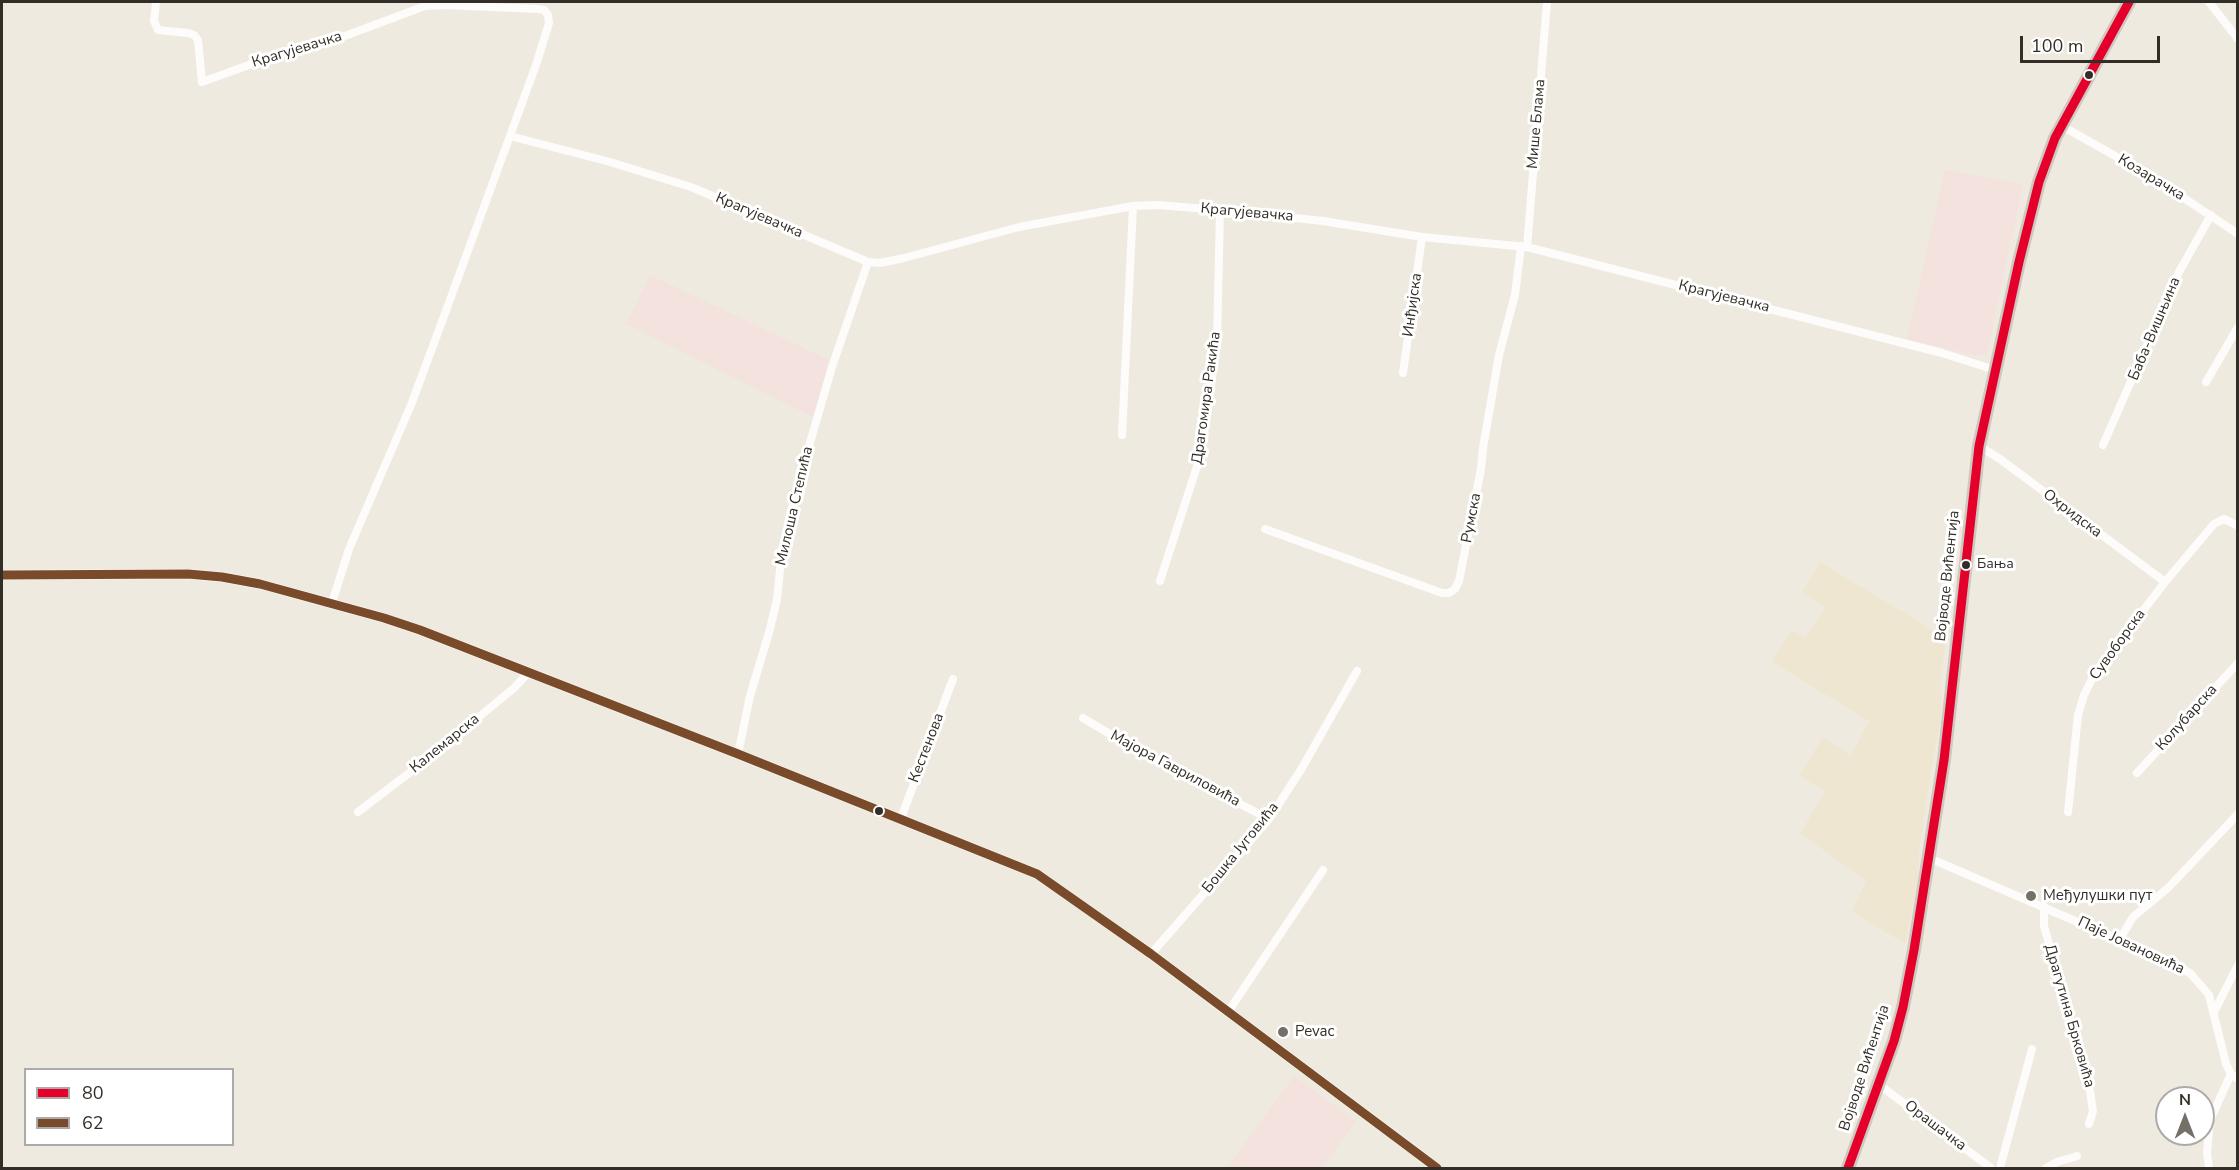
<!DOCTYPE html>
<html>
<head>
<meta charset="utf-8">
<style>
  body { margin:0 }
  #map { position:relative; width:2239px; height:1170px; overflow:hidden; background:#efeadf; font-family:"Nunito Sans",sans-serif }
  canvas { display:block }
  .frame { position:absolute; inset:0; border:3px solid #322e27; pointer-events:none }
  .legend { position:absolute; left:24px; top:1068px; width:210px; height:78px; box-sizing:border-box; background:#fff; border:2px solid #adaba9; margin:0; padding:8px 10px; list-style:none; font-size:18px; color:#322e27 }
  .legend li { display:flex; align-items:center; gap:12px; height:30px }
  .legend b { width:30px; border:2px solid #adaba9 }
  .north { position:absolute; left:2155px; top:1086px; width:60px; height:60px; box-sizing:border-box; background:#fff; border:2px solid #adaba9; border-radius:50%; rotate:0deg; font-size:16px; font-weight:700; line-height:24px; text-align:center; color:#322e27 }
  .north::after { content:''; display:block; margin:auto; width:21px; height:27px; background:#747067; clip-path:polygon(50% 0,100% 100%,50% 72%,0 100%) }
  .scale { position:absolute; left:2020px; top:36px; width:140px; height:27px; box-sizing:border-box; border:3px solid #322e27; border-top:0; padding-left:8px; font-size:18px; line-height:21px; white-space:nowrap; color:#322e27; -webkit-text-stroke:4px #fff; paint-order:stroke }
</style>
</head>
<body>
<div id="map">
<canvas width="2239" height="1170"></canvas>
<div class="frame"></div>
<ul class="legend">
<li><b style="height:8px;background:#e4002b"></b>80</li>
<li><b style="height:8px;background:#7a4b2a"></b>62</li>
</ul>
<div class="north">N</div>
<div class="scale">100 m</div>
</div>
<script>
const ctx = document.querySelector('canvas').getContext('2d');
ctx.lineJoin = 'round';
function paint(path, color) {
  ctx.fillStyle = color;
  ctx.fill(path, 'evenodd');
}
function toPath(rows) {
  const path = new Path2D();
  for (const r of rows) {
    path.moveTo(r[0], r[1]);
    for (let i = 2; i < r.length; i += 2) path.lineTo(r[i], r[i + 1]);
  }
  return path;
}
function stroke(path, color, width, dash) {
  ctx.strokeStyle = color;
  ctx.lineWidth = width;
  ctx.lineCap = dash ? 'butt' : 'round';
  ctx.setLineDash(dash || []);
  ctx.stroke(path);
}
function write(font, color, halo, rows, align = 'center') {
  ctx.font = font + ' "Nunito Sans",sans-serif';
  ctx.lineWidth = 6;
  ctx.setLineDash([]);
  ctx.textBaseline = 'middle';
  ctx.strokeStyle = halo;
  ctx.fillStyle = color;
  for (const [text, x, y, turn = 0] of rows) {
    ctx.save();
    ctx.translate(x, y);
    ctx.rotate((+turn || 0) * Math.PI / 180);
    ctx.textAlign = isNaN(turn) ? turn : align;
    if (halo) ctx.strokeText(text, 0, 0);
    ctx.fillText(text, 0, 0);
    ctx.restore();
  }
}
paint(toPath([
  [1820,562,1946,638,1941,676,1941,720,1933,759,1919,853,1918,880,1905,944,1852,911,1866,881,1800,833,1825,792,1799,775,1823,737,1851,755,1869,721,1772,662,1791,630,1806,638,1825,607,1802,593]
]), '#efe6d2');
paint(toPath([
  [1945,170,2023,184,1987,353,1975,356,1907,339],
  [650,275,829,360,813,417,626,324],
  [1294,1076,1356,1121,1322,1168,1227,1168]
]), '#f3e2de');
stroke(toPath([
  [156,2,154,21,158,30,188,33,194,35,198,40,202,82,271,57,326,43,425,6,444,5,538,9,544,10,548,15,549,23,537,62,447,308,411,405,349,549,332,603],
  [2209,2,2238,39],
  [2062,126,2149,175,2238,234],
  [510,136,610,162,691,187,868,262,880,263,904,258,1019,227,1133,206,1157,205,1220,210,1323,221,1422,237,1527,247,1942,353,1995,370],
  [1527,247,1547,2],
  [1403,373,1422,237],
  [2206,382,2238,327],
  [1122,435,1133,206],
  [2103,445,2179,272,2211,215],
  [1979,446,2000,459,2165,582],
  [1265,529,1442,593,1449,593,1455,589,1459,581,1481,469,1483,448,1499,355,1515,295,1521,246],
  [1160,581,1201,454,1217,342,1220,210],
  [1083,718,1140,752,1269,819],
  [738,754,750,696,770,629,777,599,782,550,796,491,832,367,868,262],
  [2137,773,2238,663],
  [358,812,434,754,514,688,529,672],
  [2068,812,2078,715,2084,695,2094,675,2165,582,2214,524,2224,519,2238,526],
  [901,818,953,679],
  [1929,858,2175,964,2191,974,2209,995,2226,1064,2231,1074,2238,1079],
  [2044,907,2044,926,2090,1091,2093,1111,2089,1124],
  [2120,939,2133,917,2168,888,2238,814],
  [1151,954,1269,819,1302,768,1357,671],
  [1228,1012,1323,870],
  [2214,1012,2238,965],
  [1878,1084,1991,1168],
  [2000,1168,2032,1049],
  [2046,1168,2057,1162,2077,1156],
  [2209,1168,2207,1153,2210,1120,2231,1074]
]), '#fdfcfa', 8);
stroke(toPath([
  [2,575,188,574,222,577,260,584,384,618,420,630,738,754,1037,874,1151,954,1437,1168]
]), '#fdfcfa', 10);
stroke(toPath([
  [1848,1168,1894,1041,1903,1007,1914,950,1944,760,1979,446,2019,262,2039,182,2055,138,2129,2]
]), '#cdc9c1', 14);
stroke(toPath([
  [1848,1168,1894,1041,1903,1007,1914,950,1944,760,1979,446,2019,262,2039,182,2055,138,2129,2]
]), '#e4002b', 9);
stroke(toPath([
  [2,575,188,574,222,577,260,584,384,618,420,630,738,754,1037,874,1151,954,1437,1168]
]), '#7a4b2a', 9);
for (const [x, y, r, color] of [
  [2089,75,5,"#322e27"],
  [1966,565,5,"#322e27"],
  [879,811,5,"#322e27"],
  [2031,896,6,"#747067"],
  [1283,1032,6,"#747067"]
]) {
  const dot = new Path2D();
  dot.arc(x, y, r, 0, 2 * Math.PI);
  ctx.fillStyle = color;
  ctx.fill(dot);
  stroke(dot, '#fff', 2);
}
write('14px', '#322e27', '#fff', [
  ["Бања",1977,565]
], 'left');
write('15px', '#322e27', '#fff', [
  ["Крагујевачка",297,50,-17],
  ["Мише Блама",1537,124,-85],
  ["Козарачка",2151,178,31],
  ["Крагујевачка",1247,213,5],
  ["Крагујевачка",759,216,23],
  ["Крагујевачка",1724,297,14],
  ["Инђијска",1413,305,-82],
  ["Баба-Вишњина",2155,329,-67],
  ["Драгомира Ракића",1207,398,-82],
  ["Милоша Степића",795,506,-77],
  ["Охридска",2072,514,37],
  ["Румска",1472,518,-79],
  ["Војводе Вићентија",1948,576,-84],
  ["Сувоборска",2118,645,-54],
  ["Колубарска",2187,718,-48],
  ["Калемарска",445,744,-39],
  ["Кестенова",927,748,-69],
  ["Мајора Гавриловића",1175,769,28],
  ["Бошка Југовића",1241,848,-51],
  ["Паје Јовановића",2131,946,25],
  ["Драгутина Брковића",2069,1016,74],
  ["Војводе Вићентија",1865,1068,-72],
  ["Орашачка",1935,1126,37]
]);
write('15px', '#322e27', '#fff', [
  ["Међулушки пут",2043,896],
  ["Pevac",1295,1032]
], 'left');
</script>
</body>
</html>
